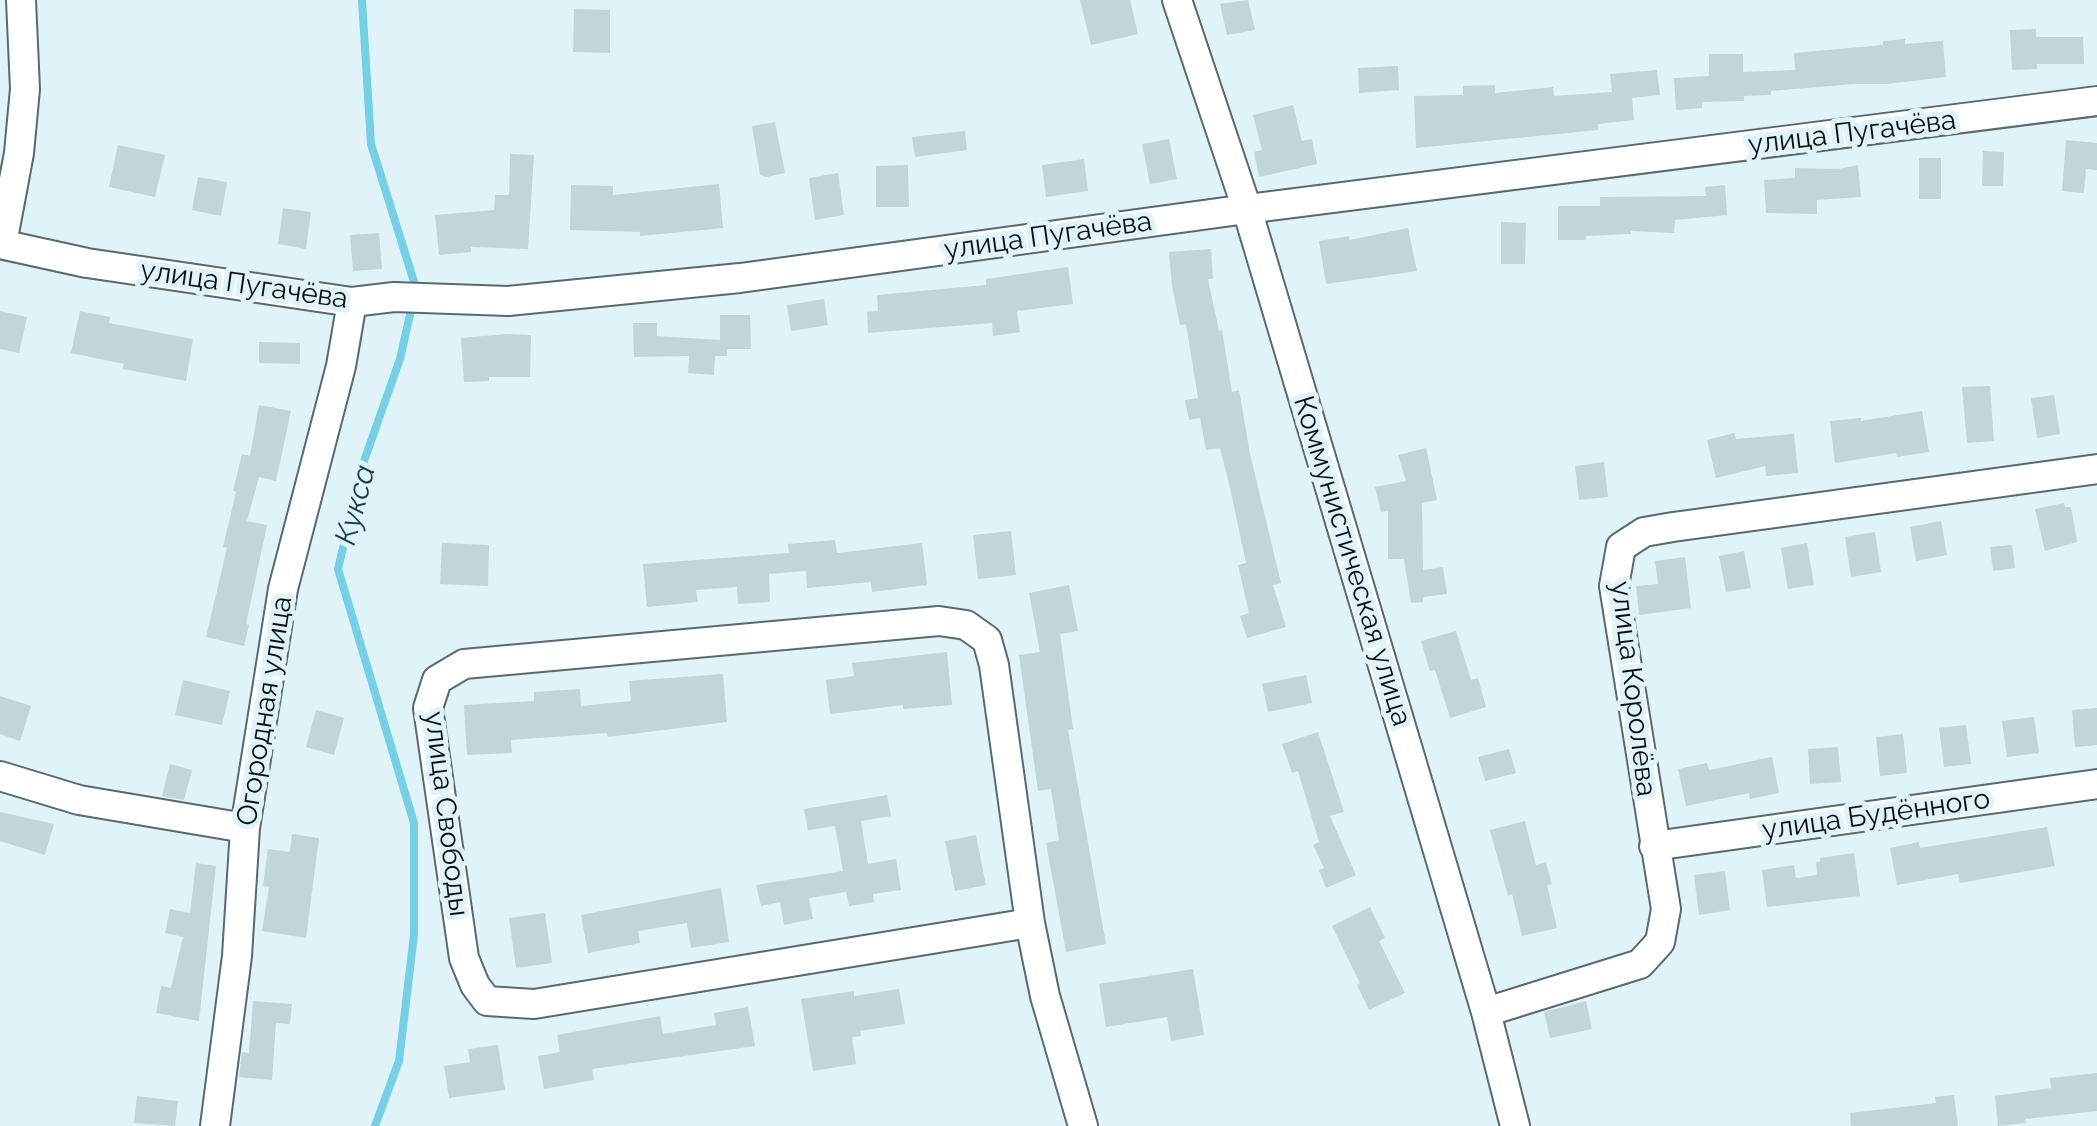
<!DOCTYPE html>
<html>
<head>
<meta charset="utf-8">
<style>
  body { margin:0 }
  canvas { display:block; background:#e0f3f8 }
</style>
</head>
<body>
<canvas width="2097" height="1126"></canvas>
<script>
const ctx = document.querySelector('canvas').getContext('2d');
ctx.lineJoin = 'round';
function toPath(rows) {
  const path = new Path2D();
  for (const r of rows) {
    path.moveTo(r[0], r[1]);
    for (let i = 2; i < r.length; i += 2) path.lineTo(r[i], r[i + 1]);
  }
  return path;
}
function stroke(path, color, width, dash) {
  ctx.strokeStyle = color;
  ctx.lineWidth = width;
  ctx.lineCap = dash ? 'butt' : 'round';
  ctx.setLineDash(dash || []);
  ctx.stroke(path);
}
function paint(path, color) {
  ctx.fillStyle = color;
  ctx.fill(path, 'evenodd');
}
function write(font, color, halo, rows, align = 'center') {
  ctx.font = font + ' Raleway,sans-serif';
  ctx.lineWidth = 10;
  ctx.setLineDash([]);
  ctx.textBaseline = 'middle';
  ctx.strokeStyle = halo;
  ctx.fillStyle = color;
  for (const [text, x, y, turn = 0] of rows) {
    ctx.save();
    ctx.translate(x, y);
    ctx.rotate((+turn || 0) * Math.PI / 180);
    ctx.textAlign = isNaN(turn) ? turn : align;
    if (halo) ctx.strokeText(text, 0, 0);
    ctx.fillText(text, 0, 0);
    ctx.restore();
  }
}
stroke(toPath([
  [362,0,371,144,416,288,400,359,363,464,338,569,414,823,414,935,399,1061,375,1126]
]), '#76d0e5', 8);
paint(toPath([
  [1080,0,1130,0,1138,34,1091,45],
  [1248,0,1255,30,1227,35,1220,4],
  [574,9,610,10,610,53,573,52],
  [2036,29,2036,37,2083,37,2084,64,2037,64,2037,69,2012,70,2010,30],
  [1905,39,1905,44,1943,41,1946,77,1887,84,1853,84,1771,91,1771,95,1744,96,1744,101,1702,102,1702,108,1676,110,1674,78,1709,76,1709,54,1743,54,1743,72,1795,70,1794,53,1883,45,1883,41],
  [1398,66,1399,90,1359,93,1358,68],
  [1657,70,1660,95,1632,98,1634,120,1598,124,1598,130,1416,148,1414,96,1463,95,1463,86,1495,85,1495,93,1553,87,1554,96,1612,92,1610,74],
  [1293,105,1302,141,1312,139,1317,164,1259,177,1254,152,1262,150,1253,115],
  [775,122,785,173,766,177,760,175,752,126],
  [965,131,967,150,915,157,912,137],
  [1169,139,1177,179,1150,184,1142,144],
  [2066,140,2097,143,2097,170,2086,169,2084,193,2062,191],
  [118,145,165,155,155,197,109,187],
  [1983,151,2004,152,2003,186,1982,186],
  [510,154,534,155,528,249,471,247,471,252,439,255,435,215,494,210,495,195,509,195],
  [1919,158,1941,158,1941,199,1919,199],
  [1084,159,1088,191,1046,197,1042,165],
  [908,165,909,207,876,207,876,166],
  [1858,165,1861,197,1817,200,1817,214,1766,213,1764,180,1795,178,1795,168,1838,169],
  [838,173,844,215,815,220,809,178],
  [198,177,227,182,221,216,192,210],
  [719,184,723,228,640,236,640,232,570,230,571,185,613,186,613,195],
  [1725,185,1727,215,1675,220,1674,233,1631,231,1631,234,1586,236,1586,240,1558,240,1558,206,1600,206,1600,197,1706,196,1705,187],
  [283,208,311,212,306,249,278,244],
  [1501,222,1526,223,1525,264,1501,264],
  [1408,228,1417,271,1326,284,1319,241,1349,236,1350,240],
  [379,233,382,269,353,271,350,235],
  [1211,249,1213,279,1208,279,1219,331,1222,330,1232,392,1239,390,1250,454,1281,583,1273,585,1286,627,1247,638,1240,616,1249,613,1238,565,1246,563,1230,488,1220,448,1206,450,1200,418,1189,420,1185,400,1198,398,1186,324,1180,325,1172,286,1169,252],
  [1068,267,1073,304,1017,311,1020,332,993,336,992,323,868,333,867,312,878,311,877,295,986,285,986,279],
  [824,299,828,325,791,331,787,305],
  [0,311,27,317,19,353,0,349],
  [80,311,110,317,109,323,193,339,186,381,123,369,124,364,71,353],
  [720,315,750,315,751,349,727,349,727,356,715,356,714,375,688,373,689,356,634,357,633,323,657,323,657,336,720,340],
  [507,334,531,335,530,377,489,377,489,381,464,382,461,338],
  [259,342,300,343,300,364,259,363],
  [1990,386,1994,441,1967,443,1962,387],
  [2054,395,2060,434,2037,438,2031,398],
  [259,405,291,411,276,481,259,477,247,521,267,525,246,624,249,625,244,646,206,637,227,548,223,547,236,492,233,491,242,454,250,456],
  [1922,411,1929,452,1897,457,1896,453,1835,463,1830,421,1861,418,1861,421],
  [1734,433,1736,439,1794,434,1798,473,1766,476,1765,466,1716,478,1707,440],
  [1426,448,1437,500,1422,503,1423,570,1443,567,1447,594,1423,597,1423,602,1411,603,1404,559,1388,559,1388,511,1381,512,1375,487,1406,481,1398,455],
  [1604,462,1608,497,1579,500,1575,466],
  [2064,503,2065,507,2071,507,2077,542,2045,551,2035,509],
  [1941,521,1947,555,1916,561,1910,527],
  [1011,531,1016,575,978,579,973,535],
  [1875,532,1881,572,1851,577,1845,537],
  [835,540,837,553,922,543,927,585,872,592,871,582,807,588,806,571,769,574,770,602,738,604,737,587,696,590,698,602,647,607,643,564,789,553,788,544],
  [442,543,489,545,488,586,440,584],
  [1807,543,1814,585,1788,589,1781,548],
  [2012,545,2015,568,1993,571,1990,547],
  [1744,551,1751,588,1726,592,1719,556],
  [1685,557,1691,608,1639,615,1636,586,1658,584,1655,561],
  [1069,585,1078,631,1060,634,1073,729,1068,730,1106,944,1066,952,1046,843,1059,840,1051,789,1038,791,1019,655,1040,652,1029,593],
  [1456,631,1471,680,1478,678,1486,707,1450,718,1435,670,1430,671,1421,641],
  [947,652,952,705,903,709,903,705,830,714,826,680,854,676,852,663],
  [723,674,727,722,608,737,607,733,511,740,512,753,467,755,464,705,534,701,534,692,580,689,581,706,631,701,629,681],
  [1306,675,1312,703,1268,712,1262,684],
  [183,680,230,691,222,725,175,715],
  [0,696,31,706,20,741,0,734],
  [2097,708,2097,745,2075,747,2072,710],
  [316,710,344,718,334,755,306,747],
  [2034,717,2039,753,2007,757,2002,721],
  [1966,725,1971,764,1944,767,1939,728],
  [1318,732,1344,812,1330,816,1356,875,1326,888,1319,870,1324,868,1313,845,1319,842,1298,771,1292,773,1282,744],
  [1903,734,1907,773,1880,776,1876,737],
  [1838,747,1841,782,1810,784,1808,749],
  [1509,749,1516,773,1485,781,1478,757],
  [1772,757,1779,793,1750,799,1749,793,1686,806,1678,769,1707,763,1709,770],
  [170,764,192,770,184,800,162,796],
  [887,795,891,816,861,821,868,864,896,859,901,890,873,894,874,902,849,906,846,892,809,898,813,919,784,925,780,902,761,906,756,885,843,871,835,826,808,830,804,809],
  [0,812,54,824,45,855,0,841],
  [1525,821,1536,865,1546,862,1552,884,1547,885,1557,928,1522,936,1512,894,1508,896,1490,830],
  [2047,827,2055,866,1960,883,1958,874,1897,885,1890,848,1919,842,1920,848],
  [292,834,319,838,306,938,262,931,269,887,263,886,268,849,290,852],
  [976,835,986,885,955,891,945,841],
  [1854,853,1860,896,1767,907,1762,870,1794,865,1796,878,1817,875,1816,862,1820,862,1820,858],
  [196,863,216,866,199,1021,156,1013,161,986,171,988,183,937,165,933,170,909,190,913],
  [1725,871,1730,910,1699,915,1694,875],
  [721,888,729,942,691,948,687,923,638,931,640,943,588,953,581,915],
  [1370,907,1385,938,1379,941,1405,993,1369,1010,1357,985,1360,983,1332,926],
  [545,913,552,963,516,968,509,918],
  [1193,969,1204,1035,1171,1041,1167,1017,1106,1027,1099,984],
  [899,989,905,1024,860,1031,861,1036,852,1037,856,1064,813,1071,801,999,854,991,854,996],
  [253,1001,292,1004,290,1024,276,1023,272,1080,239,1077,242,1052,249,1053],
  [1586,1001,1592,1029,1550,1038,1544,1012],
  [748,1007,755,1046,592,1069,594,1080,544,1089,538,1056,560,1052,557,1035,660,1016,663,1034,716,1025,714,1013],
  [498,1045,505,1090,449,1098,444,1066,470,1062,468,1049],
  [2097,1073,2097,1111,2025,1119,2026,1123,1998,1126,1995,1096,2051,1088,2050,1078],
  [1954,1095,1958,1126,1851,1126,1850,1113,1936,1103,1935,1097],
  [137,1096,178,1101,175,1126,134,1123]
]), '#c2d5da');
const minor = toPath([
  [1177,0,1247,209,1486,1012,1515,1126],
  [0,244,87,263,352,302,394,297,508,301,740,278,1247,209,2097,101],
  [2,244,19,153,25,89,21,0],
  [0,776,79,800,245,828],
  [1654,846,2097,784],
  [1030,923,534,1004,487,1001,475,985,464,958,428,708,437,680,464,664,939,621,966,625,987,640,994,665,1030,923,1045,996,1083,1126],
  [1486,1012,1640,964,1660,942,1666,909,1614,586,1621,547,1644,532,1673,527,2097,469],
  [215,1126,237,956,245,828,283,589,341,366,352,302]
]);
stroke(minor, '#596a6e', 32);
stroke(minor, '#fff', 28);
write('28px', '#080f10', '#e0f3f8', [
  ["улица Пугачёва",1852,133,-7],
  ["улица Пугачёва",1048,236,-8],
  ["улица Пугачёва",244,285,8],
  ["Коммунистическая улица",1352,561,73],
  ["улица Королёва",1633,689,83],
  ["Огородная улица",265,711,-81],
  ["улица Свободы",446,814,83],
  ["улица Будённого",1876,815,-8]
]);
write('italic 30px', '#153f48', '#e0f3f8', [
  ["Кукса",356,505,-75]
]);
</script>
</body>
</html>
